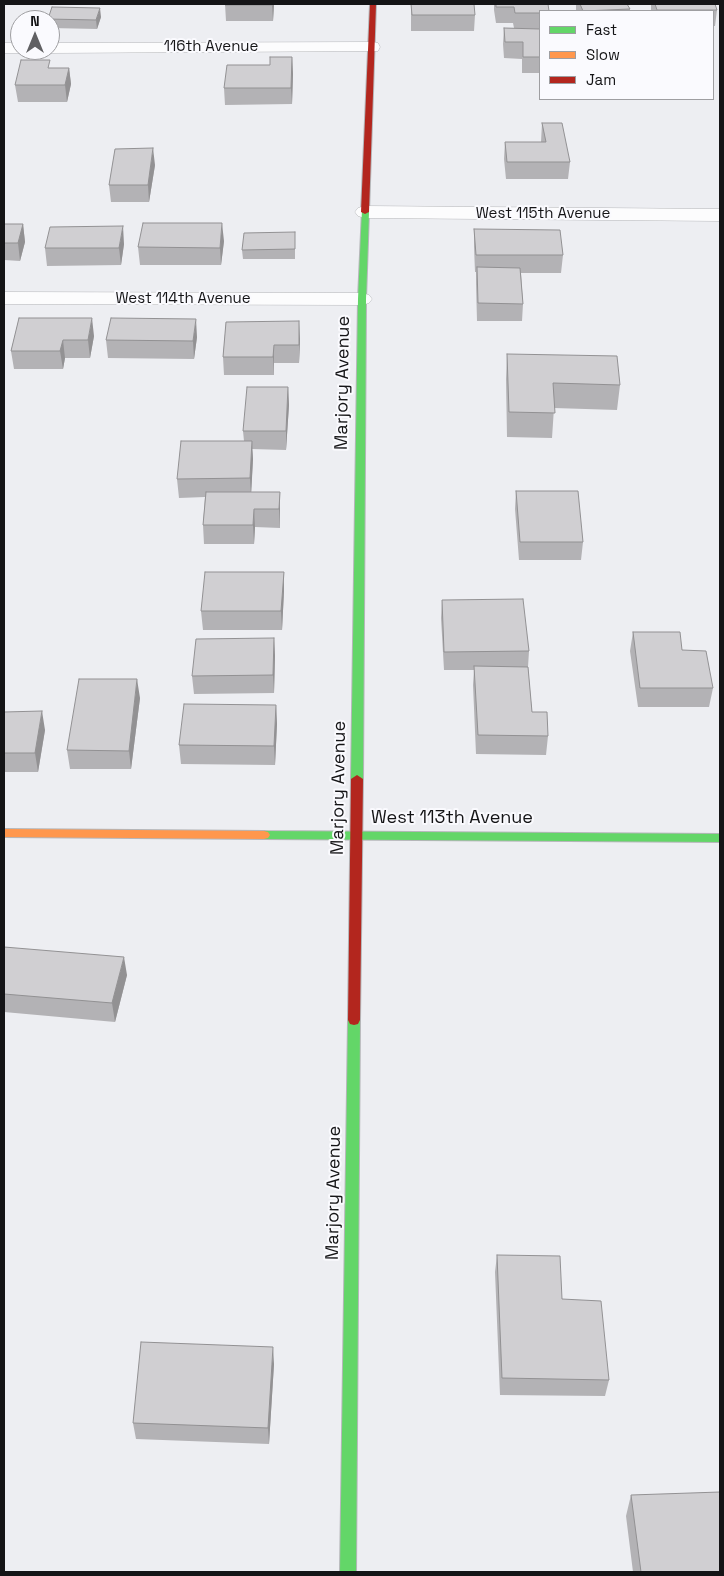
<!DOCTYPE html>
<html>
<head>
<meta charset="utf-8">
<style>
  body { margin:0 }
  #map { position:relative; width:724px; height:1576px; overflow:hidden; background:#edeef2; font-family:"Space Grotesk",sans-serif }
  canvas { display:block }
  .frame { position:absolute; inset:0; border:5px solid #141416; pointer-events:none }
  .legend { position:absolute; left:539px; top:10px; width:175px; height:90px; box-sizing:border-box; background:#fafafe; border:1px solid #9e9ea1; margin:0; padding:6px 9px; list-style:none; font-size:15px; color:#141416 }
  .legend li { display:flex; align-items:center; gap:10px; height:25px }
  .legend b { width:25px; border:1px solid #9e9ea1 }
  .north { position:absolute; left:10px; top:10px; width:50px; height:50px; box-sizing:border-box; background:#fafafe; border:1px solid #9e9ea1; border-radius:50%; rotate:0deg; font-size:14px; font-weight:700; line-height:20px; text-align:center; color:#141416 }
  .north::after { content:''; display:block; margin:auto; width:18px; height:22px; background:#606063; clip-path:polygon(50% 0,100% 100%,50% 72%,0 100%) }
</style>
</head>
<body>
<div id="map">
<canvas width="724" height="1576"></canvas>
<div class="frame"></div>
<ul class="legend">
<li><b style="height:6px;background:#63d668"></b>Fast</li>
<li><b style="height:6px;background:#ff974d"></b>Slow</li>
<li><b style="height:6px;background:#b3261e"></b>Jam</li>
</ul>
<div class="north">N</div>
</div>
<script>
const ctx = document.querySelector('canvas').getContext('2d');
ctx.lineJoin = 'round';
function toPath(rows) {
  const path = new Path2D();
  for (const r of rows) {
    path.moveTo(r[0], r[1]);
    for (let i = 2; i < r.length; i += 2) path.lineTo(r[i], r[i + 1]);
  }
  return path;
}
function stroke(path, color, width, dash) {
  ctx.strokeStyle = color;
  ctx.lineWidth = width;
  ctx.lineCap = dash ? 'butt' : 'round';
  ctx.setLineDash(dash || []);
  ctx.stroke(path);
}
function paint(path, color) {
  ctx.fillStyle = color;
  ctx.fill(path, 'evenodd');
}
function write(font, color, halo, rows, align = 'center') {
  ctx.font = font + ' "Space Grotesk",sans-serif';
  ctx.lineWidth = 4;
  ctx.setLineDash([]);
  ctx.textBaseline = 'middle';
  ctx.strokeStyle = halo;
  ctx.fillStyle = color;
  for (const [text, x, y, turn = 0] of rows) {
    ctx.save();
    ctx.translate(x, y);
    ctx.rotate((+turn || 0) * Math.PI / 180);
    ctx.textAlign = isNaN(turn) ? turn : align;
    if (halo) ctx.strokeText(text, 0, 0);
    ctx.fillText(text, 0, 0);
    ctx.restore();
  }
}
const street = toPath([
  [372,42,378,43,380,47,378,51,50,53,43,50,50,50,50,43,372,42],
  [4,43,20,43,20,50,27,50,20,53,4,53,4,43],
  [365,206,720,209,720,221,365,218,358,216,355,212,358,208,365,206],
  [4,292,362,293,369,295,372,299,369,303,362,305,4,304,4,292]
]);
const fast = toPath([
  [362,210,369,212,366,299,363,779,357,783,351,779,358,299,362,210],
  [264,831,720,834,720,842,264,839,260,838,258,835,260,832,264,831],
  [354,1015,358,1016,360,1020,356,1572,340,1572,348,1020,350,1016,354,1015]
]);
const slow = toPath([
  [4,829,264,831,268,832,270,835,268,838,264,839,4,837,4,829]
]);
const jam = toPath([
  [370,4,376,4,369,212,365,214,361,212,370,4],
  [357,775,363,779,360,1020,358,1024,354,1025,350,1024,348,1020,351,779,357,775]
]);
stroke(street, '#b5b6b9', 1);
stroke(fast, '#b5b6b9', 2);
stroke(slow, '#b5b6b9', 2);
stroke(jam, '#b5b6b9', 2);
paint(street, '#fcfcfd');
paint(fast, '#63d668');
paint(slow, '#ff974d');
paint(jam, '#b3261e');
paint(toPath([
  [225,4,274,4,273,21,226,21],
  [411,4,475,15,474,31,411,31],
  [494,4,548,4,540,11,540,73,522,73,522,59,504,58,503,44,504,28,514,28,513,23,496,23,494,10],
  [576,4,627,4,630,9,630,11,576,11],
  [651,4,715,4,717,10,715,26,713,26,713,11,651,11],
  [52,7,101,17,97,29,50,28,50,20,48,20],
  [292,57,293,74,292,104,225,105,224,88,270,65],
  [51,68,69,68,71,84,67,102,18,102,15,85],
  [542,123,570,162,568,179,506,179,504,159,505,142,541,142],
  [155,165,149,202,111,202,109,185],
  [4,224,23,224,25,242,20,261,4,260],
  [474,229,563,255,561,273,521,273,523,304,522,321,477,321,476,284,476,272,475,272,474,247],
  [295,232,295,259,243,259,242,250],
  [224,241,221,265,140,265,138,247],
  [124,244,121,265,47,266,45,248],
  [19,318,94,336,90,358,65,358,63,369,14,369,11,351],
  [226,322,300,339,299,363,274,363,274,375,224,375,223,357],
  [197,337,194,359,108,358,106,340],
  [507,354,620,385,617,410,554,408,552,438,507,437,506,379],
  [288,387,289,405,286,450,252,449,253,459,251,492,280,492,280,528,255,527,254,544,204,544,203,525,205,497,179,498,177,479,244,441,243,431],
  [516,491,583,542,581,560,519,560,515,509],
  [720,514,720,529,719,522],
  [284,572,284,591,282,630,203,630,201,611],
  [442,600,529,651,528,667,532,712,548,736,546,755,476,754,473,685,474,670,444,670,441,618],
  [633,632,682,650,713,688,709,707,638,707,630,651],
  [274,638,275,656,274,693,194,694,192,676],
  [140,698,131,769,70,769,67,750],
  [276,705,277,724,275,765,181,764,179,745],
  [4,712,45,730,38,772,4,772],
  [4,947,127,975,115,1022,4,1012],
  [497,1255,562,1299,609,1380,605,1396,500,1395,495,1272],
  [274,1364,269,1444,136,1439,133,1423],
  [631,1495,720,1572,633,1572,626,1516]
]), '#b3b2b5');
paint(toPath([
  [272,4,274,4,273,21],
  [100,8,101,17,97,29,96,20],
  [292,57,293,74,292,104,291,88],
  [69,68,71,84,67,102,65,85],
  [153,148,155,165,149,202,148,185],
  [222,223,224,241,221,265,220,248],
  [23,224,25,242,20,261,18,243],
  [123,226,124,244,121,265,119,248],
  [92,318,94,336,90,358,88,340],
  [196,319,197,337,194,359,193,341],
  [299,321,300,339,299,363],
  [63,340,65,358,63,369,60,351],
  [274,345,274,375,273,357],
  [288,387,289,405,286,450,286,431],
  [252,441,253,459,251,497,250,478],
  [280,492,280,528,279,509],
  [254,509,255,527,254,544,253,525],
  [284,572,284,591,282,630,281,611],
  [274,638,275,656,274,693,273,675],
  [137,679,140,698,131,769,129,751],
  [276,705,277,724,275,765,274,746],
  [42,711,45,730,38,772,35,753],
  [124,957,127,975,115,1022,112,1003],
  [273,1347,274,1364,269,1444,268,1428]
]), '#929193');
const building = toPath([
  [225,4,272,4,272,5,225,5,225,4],
  [411,4,474,4,475,15,412,15,411,4],
  [496,4,548,4,549,11,540,11,540,13,515,13,514,7,496,7,496,4],
  [580,4,627,4,630,9,583,11,580,4],
  [655,4,715,4,717,10,657,10,655,4],
  [52,7,100,8,96,20,48,19,52,7],
  [504,28,540,29,540,57,523,57,523,42,505,42,504,28],
  [270,57,292,57,291,88,224,88,227,65,270,65,270,57],
  [21,60,50,60,48,68,69,68,65,85,15,85,21,60],
  [542,123,562,123,570,162,507,162,505,142,546,142,542,123],
  [153,148,148,185,109,185,115,149,153,148],
  [143,223,222,223,220,248,138,247,143,223],
  [4,224,23,224,18,243,4,243,4,224],
  [123,226,119,248,45,248,50,227,123,226],
  [474,229,560,230,563,255,476,255,474,229],
  [295,232,295,249,242,250,244,233,295,232],
  [477,267,520,268,523,304,478,303,477,267],
  [19,318,92,318,88,340,63,340,60,351,11,351,19,318],
  [111,318,196,319,193,341,106,340,111,318],
  [299,321,299,345,274,345,273,357,223,357,226,322,299,321],
  [507,354,617,356,620,385,553,383,555,413,509,412,507,354],
  [247,387,288,387,286,431,243,431,247,387],
  [181,441,252,441,250,478,177,479,181,441],
  [516,491,578,491,583,542,520,542,516,491],
  [206,492,280,492,279,509,254,509,253,525,203,525,206,492],
  [205,572,284,572,281,611,201,611,205,572],
  [523,599,529,651,444,652,442,600,523,599],
  [633,632,680,632,682,650,706,651,713,688,640,688,633,632],
  [274,638,273,675,192,676,196,639,274,638],
  [474,666,528,667,532,712,547,712,548,736,478,735,474,666],
  [79,679,137,679,129,751,67,750,79,679],
  [184,704,276,705,274,746,179,745,184,704],
  [42,711,35,753,4,753,4,712,42,711],
  [4,947,124,957,112,1003,4,994,4,947],
  [497,1255,560,1256,562,1299,601,1301,609,1380,502,1378,497,1255],
  [141,1342,273,1347,268,1428,133,1423,141,1342],
  [720,1492,720,1572,641,1572,631,1495,720,1492]
]);
paint(building, '#d0cfd2');
stroke(building, '#929193', 1);
write('15px', '#141416', '#fafafe', [
  ["116th Avenue",211,47],
  ["West 115th Avenue",543,214],
  ["West 114th Avenue",183,299]
]);
write('18px', '#141416', '#fafafe', [
  ["Marjory Avenue",343,383,-89],
  ["Marjory Avenue",339,788,-89],
  ["West 113th Avenue",452,818],
  ["Marjory Avenue",334,1193,-89]
]);
</script>
</body>
</html>
